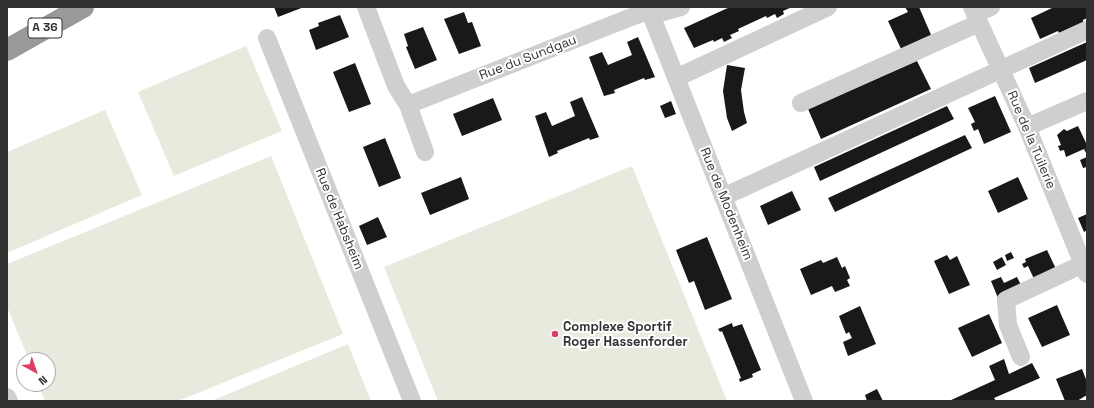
<!DOCTYPE html>
<html>
<head>
<meta charset="utf-8">
<style>
  body { margin:0 }
  #map { position:relative; width:1094px; height:408px; overflow:hidden; background:#fff; font-family:"Space Grotesk",sans-serif }
  canvas { display:block }
  .frame { position:absolute; inset:0; border:8px solid #323232; pointer-events:none }
  .north { position:absolute; left:16px; top:352px; width:40px; height:40px; box-sizing:border-box; background:#fff; border:1px solid #adadad; border-radius:50%; rotate:140deg; font-size:11px; font-weight:700; line-height:16px; text-align:center; color:#323232 }
  .north::after { content:''; display:block; margin:auto; width:14px; height:18px; background:#df3d64; clip-path:polygon(50% 0,100% 100%,50% 72%,0 100%) }
</style>
</head>
<body>
<div id="map">
<canvas width="1094" height="408"></canvas>
<div class="frame"></div>
<div class="north">N</div>
</div>
<script>
const ctx = document.querySelector('canvas').getContext('2d');
ctx.lineJoin = 'round';
function paint(path, color) {
  ctx.fillStyle = color;
  ctx.fill(path, 'evenodd');
}
function toPath(rows) {
  const path = new Path2D();
  for (const r of rows) {
    path.moveTo(r[0], r[1]);
    for (let i = 2; i < r.length; i += 2) path.lineTo(r[i], r[i + 1]);
  }
  return path;
}
function stroke(path, color, width, dash) {
  ctx.strokeStyle = color;
  ctx.lineWidth = width;
  ctx.lineCap = dash ? 'butt' : 'round';
  ctx.setLineDash(dash || []);
  ctx.stroke(path);
}
function write(font, color, halo, rows, align = 'center') {
  ctx.font = font + ' "Space Grotesk",sans-serif';
  ctx.lineWidth = 4;
  ctx.setLineDash([]);
  ctx.textBaseline = 'middle';
  ctx.strokeStyle = halo;
  ctx.fillStyle = color;
  for (const [text, x, y, turn = 0] of rows) {
    ctx.save();
    ctx.translate(x, y);
    ctx.rotate((+turn || 0) * Math.PI / 180);
    ctx.textAlign = isNaN(turn) ? turn : align;
    if (halo) ctx.strokeText(text, 0, 0);
    ctx.fillText(text, 0, 0);
    ctx.restore();
  }
}
paint(toPath([
  [246,46,282,131,174,176,138,92],
  [105,110,142,195,7,253,7,152],
  [271,156,343,334,178,401,45,401,38,384,48,384,48,360,29,360,7,307,7,264],
  [632,166,727,401,438,401,384,267],
  [348,344,371,401,211,401]
]), '#e7ebde');
paint(toPath([
  [274,7,304,7,278,17],
  [730,7,792,7,783,11,784,14,777,18,775,14,767,18,766,16,738,29,739,31,730,35,732,38,724,42,722,38,714,42,713,40,694,48,684,28],
  [905,7,919,7,932,37,902,51,888,21,908,12],
  [1054,7,1087,7,1087,18,1083,20,1083,22,1059,33,1058,31,1040,39,1031,18],
  [464,12,468,23,472,22,481,46,459,54,444,19],
  [340,15,349,37,316,50,309,30,319,26,318,23],
  [423,27,437,60,415,69,406,47,408,46,404,34],
  [638,37,655,77,645,80,644,78,614,90,615,93,604,96,589,57,602,52,608,65,632,55,627,42],
  [1087,42,1087,60,1035,83,1029,68],
  [917,61,931,89,821,139,808,109],
  [355,63,371,104,349,112,333,72],
  [727,65,745,68,741,90,744,112,747,123,732,131,727,118,723,91],
  [995,96,1011,132,984,144,978,129,974,131,971,124,975,122,968,108],
  [582,97,599,137,590,140,589,138,557,151,558,153,549,157,535,116,546,112,552,126,575,116,570,102],
  [493,98,502,120,462,136,453,114],
  [671,101,676,114,665,118,660,106],
  [947,106,954,119,820,181,814,167],
  [1078,126,1087,145,1087,155,1084,149,1066,157,1064,150,1060,151,1058,146,1061,145,1057,135,1064,129,1067,131],
  [965,135,972,148,835,212,828,198],
  [385,138,401,178,379,187,363,147],
  [1087,157,1087,167,1083,168,1080,160],
  [461,177,469,199,430,215,421,193],
  [1018,177,1028,199,998,213,988,191],
  [792,191,801,210,768,225,760,206],
  [1087,214,1087,230,1084,232,1078,218],
  [378,217,387,237,367,245,359,226],
  [707,237,732,299,705,310,694,281,689,283,676,250],
  [1047,250,1057,271,1035,281,1028,266,1024,268,1022,264,1026,262,1025,259],
  [1011,252,1014,258,1007,261,1005,255],
  [947,255,950,260,957,256,970,285,949,294,934,261],
  [837,257,842,268,845,266,850,278,847,280,850,286,835,292,832,286,811,295,800,269,821,260,823,263],
  [1002,257,1006,265,997,270,993,262],
  [1001,277,1004,283,1017,277,1022,287,998,298,991,281],
  [1057,305,1070,335,1042,347,1028,318],
  [860,306,876,344,848,356,843,342,852,338,849,332,846,334,839,316],
  [989,314,1002,343,972,357,958,328],
  [732,323,733,327,742,324,761,370,752,374,753,377,740,382,739,379,741,378,722,331,720,332,718,329],
  [1004,359,1009,374,1032,363,1040,378,994,398,996,401,949,401,995,380,989,366],
  [1082,369,1087,382,1087,395,1077,401,1075,400,1065,401,1056,379],
  [877,389,883,401,867,401,865,395]
]), '#191919');
stroke(toPath([
  [366,7,396,86,408,105],
  [648,7,804,401],
  [972,7,1027,127,1087,274],
  [975,14,991,7],
  [267,38,412,401],
  [676,78,828,7],
  [801,103,979,23],
  [1027,127,1087,101],
  [425,152,408,105,634,16,649,11,663,12,681,7],
  [723,197,1087,30],
  [1021,357,1008,325,1006,300,1083,264],
  [7,397,9,401]
]), '#cfcfcf', 18);
stroke(toPath([
  [7,50,83,7]
]), '#999', 22);
for (const [x, y, r, color] of [
  [555,334,4,"#df3d64"]
]) {
  const dot = new Path2D();
  dot.arc(x, y, r, 0, 2 * Math.PI);
  ctx.fillStyle = color;
  ctx.fill(dot);
  stroke(dot, '#fff', 1.5);
}
for (const [x, y, w] of [
  [45,28,34]
]) {
  const box = new Path2D();
  box.roundRect(x - w / 2, y - 10, w, 20, 3);
  ctx.fillStyle = '#fff';
  ctx.fill(box);
  stroke(box, '#323232', 1);
}
write('bold 12px', '#323232', null, [
  ["A 36",45,28]
]);
write('13px', '#323232', '#fff', [
  ["Rue du Sundgau",528,58,-21],
  ["Rue de la Tuilerie",1031,140,67],
  ["Rue de Modenheim",726,204,68],
  ["Rue de Habsheim",339,219,68]
]);
write('bold 13px', '#323232', '#fff', [
  ["Complexe Sportif",563,327],
  ["Roger Hassenforder",563,342]
], 'left');
</script>
</body>
</html>
